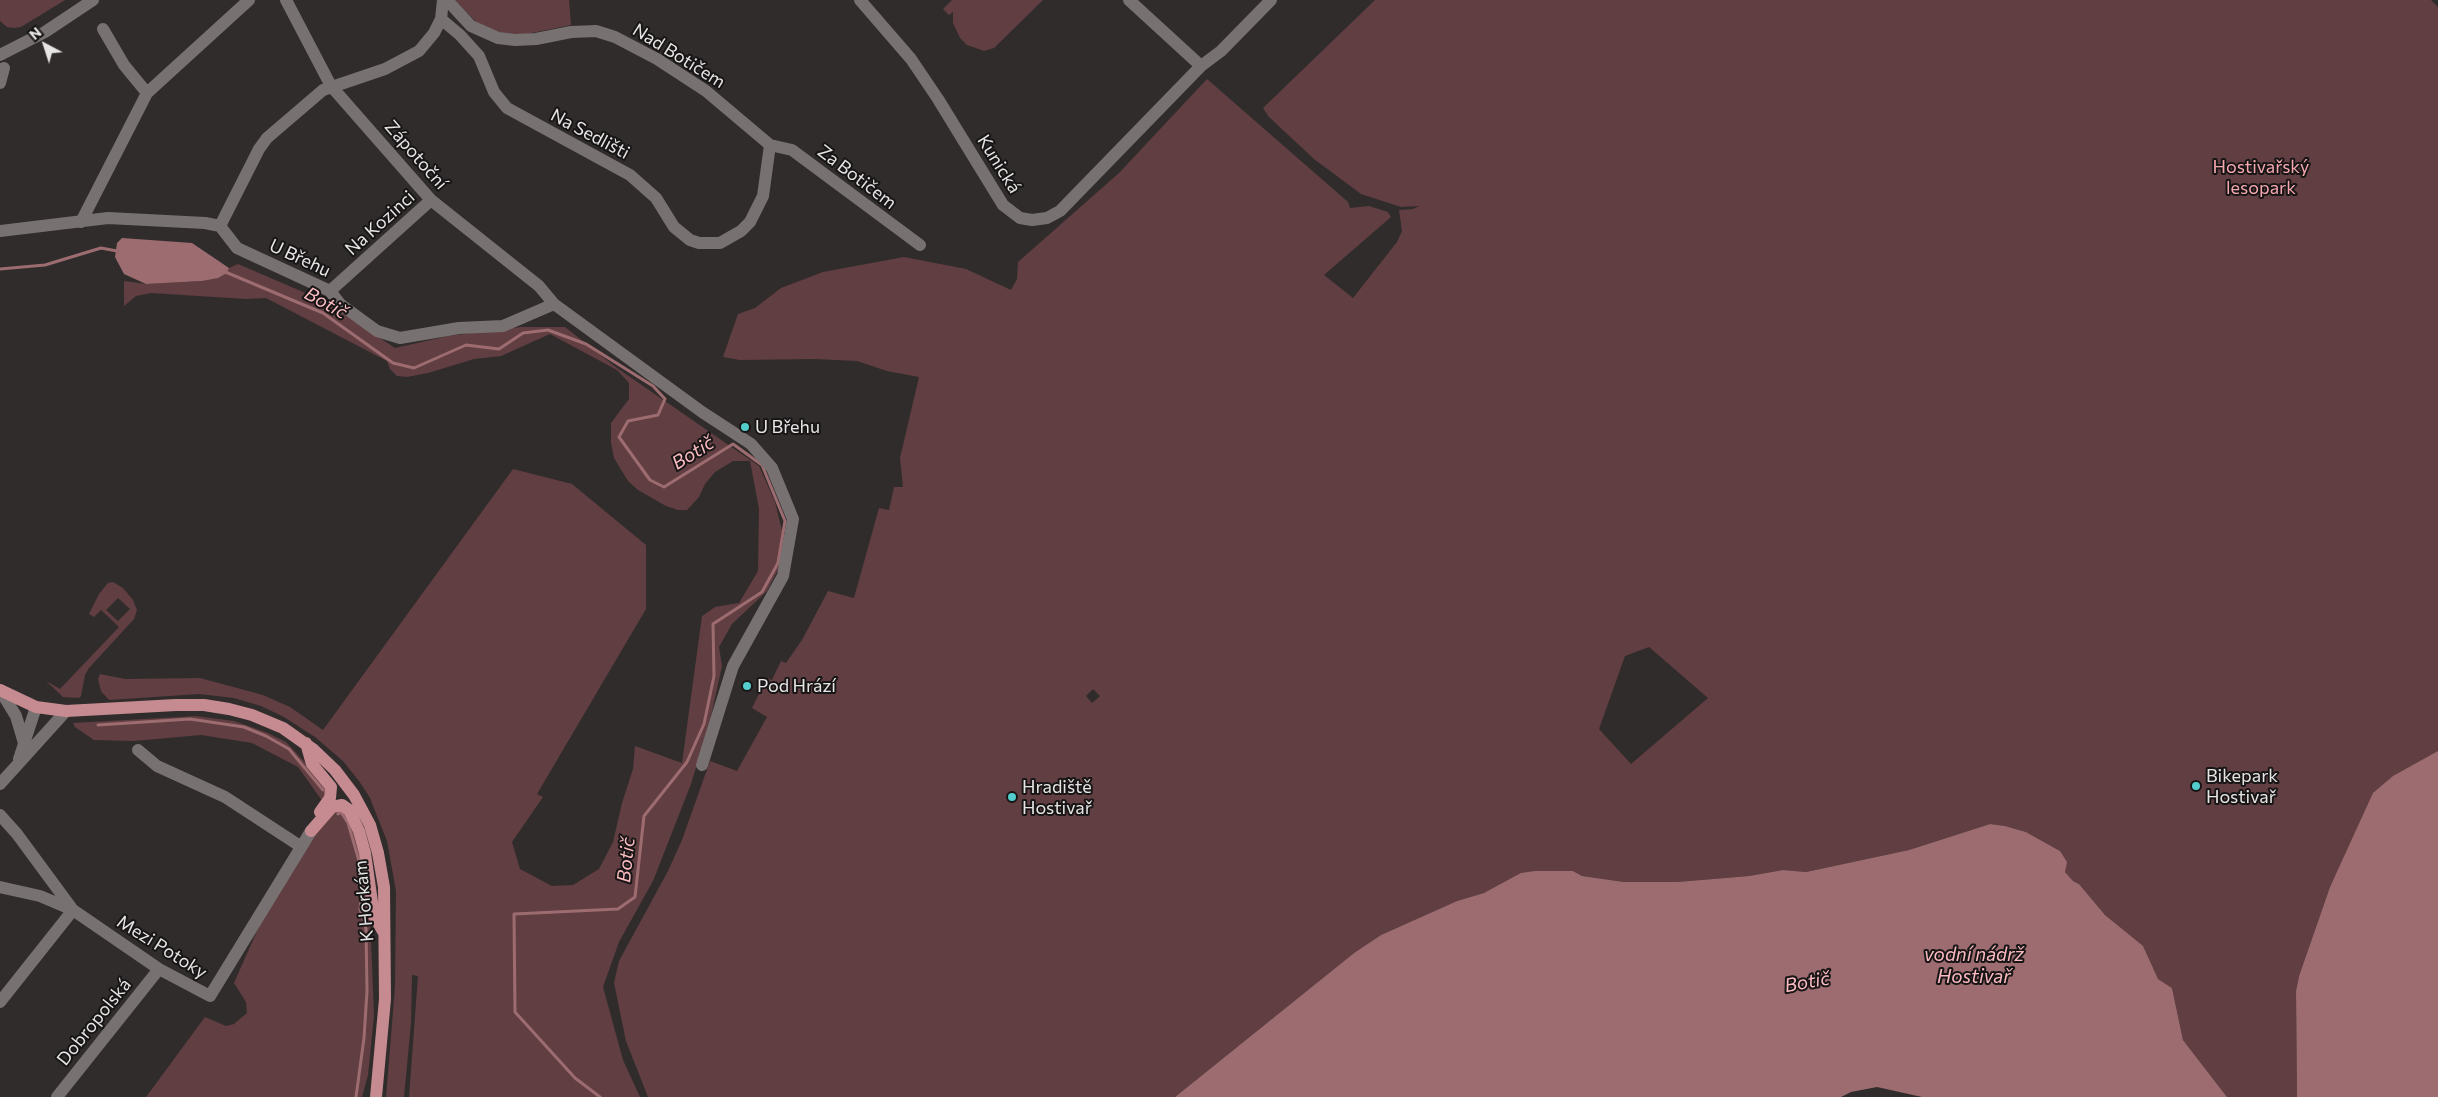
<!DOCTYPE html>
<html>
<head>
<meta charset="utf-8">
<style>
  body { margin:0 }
  #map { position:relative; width:2438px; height:1097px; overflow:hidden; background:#312c2c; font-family:Commissioner,sans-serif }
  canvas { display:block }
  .north { position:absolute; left:20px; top:20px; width:50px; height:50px; -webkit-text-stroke:4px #171515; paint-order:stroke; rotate:320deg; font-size:14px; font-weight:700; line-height:20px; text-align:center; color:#e7e4e4 }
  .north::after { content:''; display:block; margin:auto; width:18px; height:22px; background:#e7e4e4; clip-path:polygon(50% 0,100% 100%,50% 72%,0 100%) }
</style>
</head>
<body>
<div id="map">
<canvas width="2438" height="1097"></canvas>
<div class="north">N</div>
</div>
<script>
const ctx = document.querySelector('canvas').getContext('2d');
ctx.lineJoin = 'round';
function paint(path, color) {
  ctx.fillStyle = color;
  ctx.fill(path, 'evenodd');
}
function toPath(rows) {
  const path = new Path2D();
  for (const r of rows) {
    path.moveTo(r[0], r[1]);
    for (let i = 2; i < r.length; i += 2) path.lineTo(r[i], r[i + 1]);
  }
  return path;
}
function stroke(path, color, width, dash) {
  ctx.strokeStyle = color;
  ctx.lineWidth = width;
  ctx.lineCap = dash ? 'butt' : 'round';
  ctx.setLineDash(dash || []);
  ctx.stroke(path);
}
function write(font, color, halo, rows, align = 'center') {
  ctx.font = font + ' Commissioner,sans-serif';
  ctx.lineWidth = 4;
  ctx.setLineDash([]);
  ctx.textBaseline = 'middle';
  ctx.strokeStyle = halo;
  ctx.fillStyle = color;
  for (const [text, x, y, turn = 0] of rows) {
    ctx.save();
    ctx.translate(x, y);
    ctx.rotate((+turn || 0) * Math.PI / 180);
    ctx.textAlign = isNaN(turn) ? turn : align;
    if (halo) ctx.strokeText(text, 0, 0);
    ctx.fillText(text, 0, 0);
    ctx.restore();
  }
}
paint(toPath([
  [0,0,65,0,21,27,14,28,7,27,0,21],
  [455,0,569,0,571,25,522,35,501,33,478,24],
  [952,0,1043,0,994,48,984,51,967,45,960,38,953,23,953,12,949,15,943,9],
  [1375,0,2431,0,2438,7,2438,751,2341,866,2330,887,2299,976,2296,991,2297,1097,2227,1097,2183,1040,2172,988,2158,979,2142,946,2105,915,2079,884,2073,881,2065,872,2060,851,2026,832,2005,826,1990,824,1909,850,1806,872,1783,870,1749,876,1677,882,1624,882,1582,876,1573,871,1535,871,1484,893,1457,901,1381,935,1354,953,1175,1097,648,1097,626,1041,614,983,619,961,668,871,682,840,710,761,737,771,767,717,752,708,767,678,772,680,781,661,786,663,802,640,828,591,854,598,879,508,889,510,894,487,903,487,900,458,919,377,887,371,857,361,815,359,740,360,723,357,738,314,755,308,781,288,823,272,904,257,966,269,1011,290,1017,279,1018,262,1119,173,1207,79,1348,202,1350,208,1369,206,1388,212,1391,217,1324,275,1353,298,1397,242,1402,231,1399,210,1413,209,1419,206,1401,207,1361,194,1314,159,1269,117,1263,108],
  [1649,647,1708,698,1631,764,1599,729,1625,656],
  [1093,689,1100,696,1092,703,1086,696],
  [238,264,324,301,395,348,448,336,521,327,565,327,617,368,759,466,775,502,785,543,780,566,767,591,732,624,719,647,722,666,710,721,691,784,653,881,619,942,603,987,623,1060,640,1097,409,1097,418,976,412,975,411,1023,404,1097,386,1097,395,987,396,891,387,841,370,798,359,781,343,761,315,737,284,717,261,706,234,698,199,694,109,700,101,691,98,679,100,674,125,679,200,678,263,695,290,707,323,730,513,469,572,484,646,545,646,609,537,794,543,797,512,842,520,869,552,886,573,885,599,869,613,842,622,803,633,769,635,746,682,763,702,616,715,607,739,603,758,571,759,509,750,461,733,461,715,472,705,484,699,497,687,510,678,510,666,506,638,490,628,481,614,458,611,443,611,423,629,399,629,383,617,370,550,334,501,356,474,359,428,373,407,377,397,376,390,369,387,361,266,298,246,299,151,293,136,296,124,306,124,281,146,284,202,281,227,273,229,268],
  [113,582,123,588,133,600,137,610,134,619,89,668,85,675,81,696,79,698,63,697,46,681,60,689,119,627,101,610,94,617,89,614,99,594,108,583],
  [118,598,130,609,118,621,106,610],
  [196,716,234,721,268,733,286,742,326,785,323,802,298,767,252,743,201,735,134,741,94,740,75,727,73,723],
  [341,809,354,828,369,891,374,1015,368,1075,362,1097,146,1097,205,1017,226,1026,234,1024,247,1013,246,1002,234,983,268,906,331,812]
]), '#613e41');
paint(toPath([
  [122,238,192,243,229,268,227,273,218,278,202,281,146,284,124,274,115,257,117,243],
  [2438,751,2438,1097,2297,1097,2296,991,2299,976,2330,887,2373,793,2393,776],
  [1990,824,2005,826,2026,832,2060,851,2067,862,2065,872,2073,881,2079,884,2105,915,2143,946,2158,979,2172,988,2183,1040,2227,1097,1922,1097,1877,1087,1851,1092,1841,1097,1175,1097,1354,953,1381,935,1457,901,1484,893,1521,873,1535,871,1573,871,1582,876,1624,882,1677,882,1749,876,1783,870,1806,872,1909,850]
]), '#9c6c70');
stroke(toPath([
  [0,269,45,265,101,248,117,251],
  [223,271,323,313,393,363,414,368,466,345,499,349,523,333,548,330,586,344,653,386,665,399,658,415,628,421,619,437,650,480,664,487,733,444,762,465,785,521,778,563,762,592,713,624,714,676,704,724,687,762,644,816,635,897,618,909,514,914,515,1012,575,1078,600,1097],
  [98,725,190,719,244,727,266,736,289,749,323,790],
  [338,814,341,812,348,823,362,871],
  [356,1097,364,1038,367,991,366,929,360,909,363,880]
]), '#9c6c70', 3);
stroke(toPath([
  [286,0,331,86,431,200,539,286,554,304,702,412,751,444,772,468,793,519,783,576,733,666,702,765],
  [447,0,471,26,498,38,515,40,536,39,571,32,596,31,615,37,657,59,706,91,770,145,792,150,920,245],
  [860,0,911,59,938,99,1003,205,1020,218,1032,220,1047,218,1060,211,1201,66,1221,51,1271,0],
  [1129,0,1201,66],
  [441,19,460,35,479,56,494,92,507,108,630,175,656,198,674,227,690,240,699,243,720,243,741,231,750,222,763,196,770,145],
  [103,29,124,65,147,93],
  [0,55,45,32,93,0],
  [0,83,4,68],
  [81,222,147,93,249,0],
  [220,226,259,149,267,138,323,90,385,69,419,51,434,33,441,19,443,0],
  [0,231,108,218,205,223,220,226,237,248,330,291,340,304,377,331,400,338,459,328,503,326,554,304],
  [330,291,431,200],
  [0,690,16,716,24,743],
  [138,750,157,766,225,797,300,846],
  [19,759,36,707],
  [0,784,66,711],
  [0,815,17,834,73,910],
  [0,887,40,896,73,910,159,969,210,996,311,831],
  [0,1002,73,910],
  [57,1097,159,969]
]), '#777172', 12);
stroke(toPath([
  [0,690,36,707,66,711,176,705,204,705,229,709,252,715,283,728,314,750,335,770,354,795,370,825,378,853,384,887,385,999,376,1097],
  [306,743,312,764,331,787,330,798,320,812],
  [311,831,332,807,342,805,349,810,359,831,365,853,374,916,384,933]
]), '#c68b91', 12);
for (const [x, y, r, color] of [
  [745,427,5,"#53cdcb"],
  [747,686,5,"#53cdcb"],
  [2196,786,5,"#53cdcb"],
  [1012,797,5,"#53cdcb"]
]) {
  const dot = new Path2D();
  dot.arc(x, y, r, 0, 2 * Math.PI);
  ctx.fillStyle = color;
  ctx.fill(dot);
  stroke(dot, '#171515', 2);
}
write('18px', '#e7e4e4', '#171515', [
  ["Nad Botičem",679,56,32],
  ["Na Sedlišti",590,134,28],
  ["Zápotoční",416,155,49],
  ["Kunická",999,164,58],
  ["Za Botičem",857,177,37],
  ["Na Kozinci",380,223,-42],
  ["U Břehu",300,258,25],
  ["K Horkám",364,901,-95],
  ["Mezi Potoky",162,947,32],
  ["Dobropolská",94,1022,-51]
]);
write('18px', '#f5a8ae', '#171515', [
  ["Hostivařský",2261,167],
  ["lesopark",2261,188]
]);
write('18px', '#e7e4e4', '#171515', [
  ["U Břehu",755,427],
  ["Pod Hrází",757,686],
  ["Bikepark",2206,776],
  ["Hostivař",2206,797],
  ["Hradiště",1022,787],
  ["Hostivař",1022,808]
], 'left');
write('italic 19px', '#fbbbc0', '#171515', [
  ["Botič",326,303,29],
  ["Botič",693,453,-32],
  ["Botič",626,860,-84],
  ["vodní nádrž",1974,955],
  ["Hostivař",1974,977],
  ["Botič",1807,982,-10]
]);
</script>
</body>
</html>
